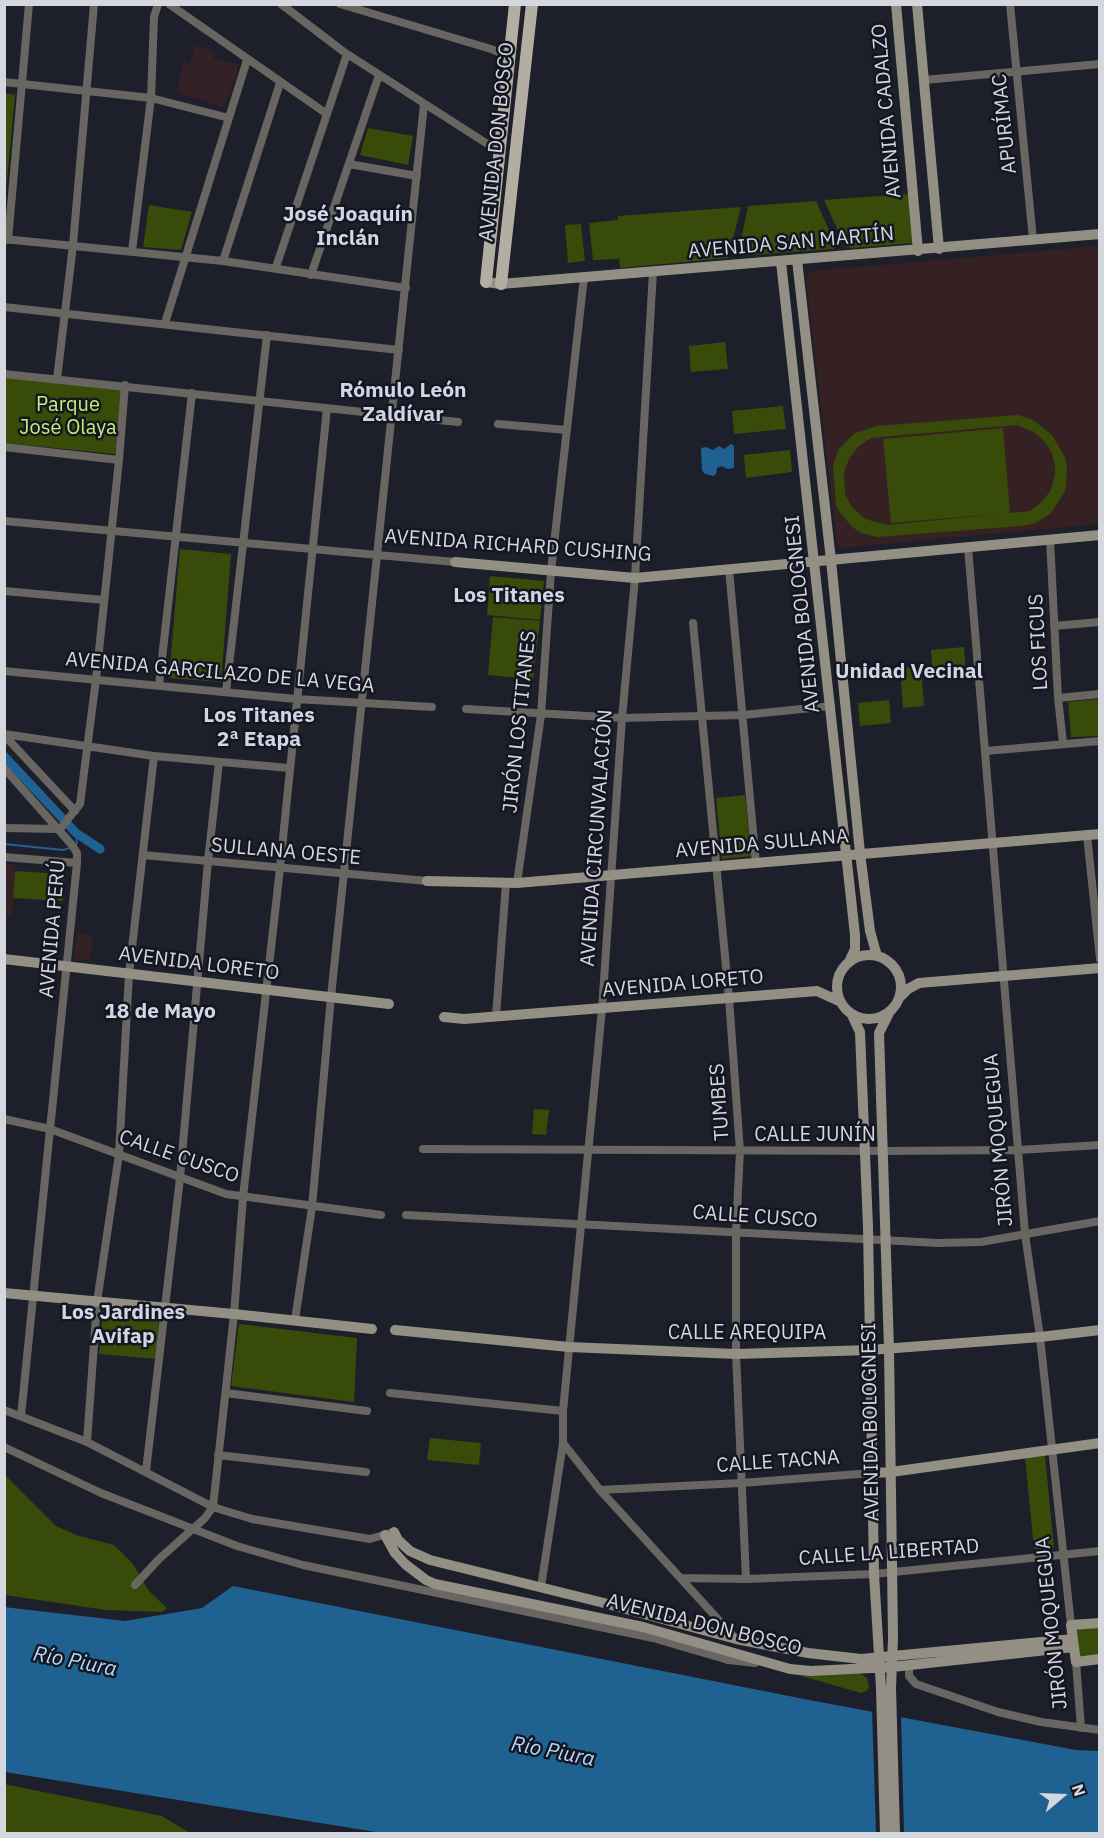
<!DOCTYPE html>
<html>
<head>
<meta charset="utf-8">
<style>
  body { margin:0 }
  #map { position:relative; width:1104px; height:1838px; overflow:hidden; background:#1d1f2a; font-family:"IBM Plex Sans",sans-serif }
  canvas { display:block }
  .frame { position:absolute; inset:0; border:6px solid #d5d7df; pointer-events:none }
  .north { position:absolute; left:1032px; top:1766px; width:60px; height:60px; -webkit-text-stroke:4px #141621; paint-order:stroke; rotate:71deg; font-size:16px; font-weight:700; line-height:24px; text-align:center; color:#d5d7df }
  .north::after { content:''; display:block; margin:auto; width:21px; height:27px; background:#d5d7df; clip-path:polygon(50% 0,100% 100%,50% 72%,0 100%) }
</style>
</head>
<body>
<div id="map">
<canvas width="1104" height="1838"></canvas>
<div class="frame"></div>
<div class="north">N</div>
</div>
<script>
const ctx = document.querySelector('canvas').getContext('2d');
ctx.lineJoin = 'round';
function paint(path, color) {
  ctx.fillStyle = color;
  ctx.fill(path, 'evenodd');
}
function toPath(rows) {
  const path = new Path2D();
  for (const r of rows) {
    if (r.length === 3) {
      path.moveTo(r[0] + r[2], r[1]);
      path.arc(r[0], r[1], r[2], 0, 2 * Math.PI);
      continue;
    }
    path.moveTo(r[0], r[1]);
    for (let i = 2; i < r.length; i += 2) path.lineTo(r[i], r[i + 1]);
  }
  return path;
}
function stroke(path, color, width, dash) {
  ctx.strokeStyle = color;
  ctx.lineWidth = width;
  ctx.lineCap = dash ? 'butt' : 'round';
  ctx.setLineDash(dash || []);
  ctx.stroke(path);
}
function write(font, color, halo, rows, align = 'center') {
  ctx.font = font + ' "IBM Plex Sans",sans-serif';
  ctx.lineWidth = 5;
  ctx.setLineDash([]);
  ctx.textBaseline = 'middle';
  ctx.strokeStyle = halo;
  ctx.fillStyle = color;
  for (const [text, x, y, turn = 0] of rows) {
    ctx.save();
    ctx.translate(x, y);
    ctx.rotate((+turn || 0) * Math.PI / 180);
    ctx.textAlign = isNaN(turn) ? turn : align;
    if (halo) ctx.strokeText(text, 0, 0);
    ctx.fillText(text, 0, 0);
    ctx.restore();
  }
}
paint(toPath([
  [1099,246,1099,524,841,548,837,544,806,278,811,271],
  [4,864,15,864,12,915,5,914],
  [77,933,93,935,90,960,74,959]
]), '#352123');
paint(toPath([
  [196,45,215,53,213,58,238,64,237,75,223,107,177,92,184,60,190,64]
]), '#342125');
paint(toPath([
  [5,93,15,95,5,201,4,93],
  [368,128,413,136,408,165,360,155],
  [908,194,915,239,912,243,852,248,845,246,824,200],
  [816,201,835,244,836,247,833,249,738,256,748,206],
  [149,205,192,212,181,250,143,247],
  [741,207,728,258,620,268,619,259,593,260,589,223,618,220,618,216],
  [581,224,585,261,568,263,565,225],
  [725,342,728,369,691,372,689,346],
  [4,377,122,389,115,454,5,443],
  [783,406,786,429,734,434,732,411],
  [1018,415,1033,420,1052,435,1065,457,1067,468,1066,489,1062,496,1051,513,1036,523,1022,526,877,537,862,533,852,527,839,511,836,505,833,466,839,449,855,433,877,426],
  [1017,425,1035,433,1045,442,1052,453,1055,466,1055,475,1051,490,1042,502,1030,511,887,525,865,519,852,507,845,494,844,472,849,459,859,446,871,438],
  [1003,428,1010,513,891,523,883,439],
  [790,450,792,472,746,478,744,455],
  [180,549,231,554,221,682,169,678],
  [490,576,544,581,540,620,487,615],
  [493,617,540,621,533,679,488,675],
  [964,647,966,674,933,677,931,650],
  [921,667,924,706,903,708,900,668],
  [1099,699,1099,736,1071,737,1068,702],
  [889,700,891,723,860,726,858,703],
  [745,795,751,856,722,859,716,798],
  [15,871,65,874,63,901,13,898],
  [534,1109,549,1110,546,1135,532,1134],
  [103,1311,159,1316,156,1359,99,1354],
  [239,1324,357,1338,354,1402,231,1386],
  [430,1438,481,1443,479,1465,427,1460],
  [1045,1455,1054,1548,1034,1549,1025,1457],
  [4,1474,56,1526,79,1536,114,1545,133,1564,149,1591,167,1608,162,1612,106,1610,5,1595],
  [1099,1623,1099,1659,1076,1662,1071,1625],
  [861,1674,867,1678,869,1686,867,1691,861,1693,798,1675],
  [4,1784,162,1816,190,1833,5,1833]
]), '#394b09');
paint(toPath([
  [731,444,734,446,734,468,728,469,721,466,717,468,716,474,713,476,705,474,702,470,701,448,706,447,713,450,719,446,724,449],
  [233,1586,804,1699,1076,1750,1099,1751,1099,1833,382,1833,5,1772,4,1607,125,1621,202,1608]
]), '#1f6291');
paint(toPath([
  [872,1709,901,1714,904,1833,876,1833]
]), '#1d1f2a');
stroke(toPath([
  [4,844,63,850,70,848],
  [75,845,77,843,76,833]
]), '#1f6291', 2);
stroke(toPath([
  [4,756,76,833,100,849]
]), '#1f6291', 9);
stroke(toPath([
  [169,4,327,114],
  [281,4,344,52,500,152],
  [340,4,491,49,509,56],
  [1010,4,1033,240],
  [924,80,1100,64],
  [4,82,151,98,229,118],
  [349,164,417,176],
  [4,239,223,261,406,288],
  [8,240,29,4],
  [132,251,151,98,154,17,158,4],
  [223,261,280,83],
  [276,267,347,54],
  [311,275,379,75],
  [4,307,399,350],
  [165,323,247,60],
  [4,374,458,422],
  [57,379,73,245,94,4],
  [498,424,567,430],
  [4,447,119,460],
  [4,521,455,562],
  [1050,539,1058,698,1063,743],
  [968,547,1025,1234,1040,1337,1071,1625],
  [729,569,756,864],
  [4,591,104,600],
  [693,623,729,998,740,1151,736,1232,736,1354,746,1579],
  [1054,626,1100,622],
  [4,671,296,699,432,707],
  [159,685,192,393],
  [226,692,267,335],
  [1058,698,1100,694],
  [466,709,622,718,743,715,831,706],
  [4,734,154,756,289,768],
  [4,735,75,811],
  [986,751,1100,741],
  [4,768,72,845,77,853,77,863,21,1416],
  [4,828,60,829],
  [60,829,80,804,96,679,119,460,125,385],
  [1087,835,1100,959],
  [143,855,427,881],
  [4,857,77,863],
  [517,883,541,715,551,571,584,277],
  [496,1016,506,883],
  [4,1119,50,1129,226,1194,381,1215],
  [423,1149,882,1151,1018,1150,1100,1145],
  [406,1215,938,1243,981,1242,1100,1221],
  [295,1320,312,1207,331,997,424,104],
  [226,1393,367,1411],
  [390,1393,563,1411],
  [4,1410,87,1442,213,1507,252,1519,370,1539,390,1533],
  [87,1442,97,1302,119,1154,129,974,154,756],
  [563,1443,600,1490,736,1639],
  [4,1447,101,1493,237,1546,303,1565,653,1638,728,1660,755,1663],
  [218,1455,366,1472],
  [146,1471,180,1178,208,861,219,762],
  [600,1490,741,1483,872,1473],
  [681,1578,746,1579,874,1574,1100,1551],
  [135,1585,159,1559,205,1518,213,1507,234,1314,243,1197,280,868,327,408],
  [541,1587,563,1443,563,1411,602,1009,622,718,635,578,653,272],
  [1076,1662,1081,1728],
  [909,1665,909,1676,916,1684,998,1712,1041,1722,1100,1730]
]), '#696661', 8);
stroke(toPath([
  [896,4,918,251],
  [917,4,939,249],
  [797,260,831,560,860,853,870,931,877,956],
  [781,262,855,935,855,949,849,962],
  [486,282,501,284,1100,234],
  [455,562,635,578,1100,535],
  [427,881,517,883,1100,834],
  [869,987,32],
  [4,959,389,1004],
  [900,997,908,989,919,983,1100,968],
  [889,1013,879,1033,889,1349,893,1638,891,1688,895,1834],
  [852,1015,860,1032,868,1227,874,1574,881,1688,885,1834],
  [444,1017,464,1019,817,991,841,1002],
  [4,1293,234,1314,372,1329],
  [395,1330,569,1347,736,1354,870,1350,1040,1337,1100,1330],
  [872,1473,891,1472,1100,1443],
  [394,1532,398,1540,410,1551,430,1560,604,1603,736,1639,808,1653,861,1659,1073,1639],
  [385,1535,395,1553,405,1564,426,1580,435,1584,643,1627,790,1669,811,1671,892,1667,1074,1647],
  [1100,1623,1071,1625,1076,1662,1100,1659]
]), '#938f85', 10);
stroke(toPath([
  [486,282,515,4],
  [501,284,532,4]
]), '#b3aea2', 12);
write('20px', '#d5d7df', '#141621', [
  ["AVENIDA CADALZO",887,111,-95],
  ["APURÍMAC",1005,124,-96],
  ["AVENIDA DON BOSCO",497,142,-84],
  ["AVENIDA SAN MARTÍN",791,243,-5],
  ["AVENIDA RICHARD CUSHING",518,546,4],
  ["AVENIDA BOLOGNESI",803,614,-96],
  ["LOS FICUS",1039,642,-93],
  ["AVENIDA GARCILAZO DE LA VEGA",220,673,5],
  ["JIRÓN LOS TITANES",520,722,-84],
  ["AVENIDA CIRCUNVALACIÓN",597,838,-86],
  ["AVENIDA SULLANA",762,844,-5],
  ["SULLANA OESTE",286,852,5],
  ["AVENIDA PERÚ",53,929,-85],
  ["AVENIDA LORETO",199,964,7],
  ["AVENIDA LORETO",683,984,-5],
  ["TUMBES",720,1102,-94],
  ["CALLE JUNÍN",815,1135],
  ["JIRÓN MOQUEGUA",999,1140,-95],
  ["CALLE CUSCO",179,1157,19],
  ["CALLE CUSCO",755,1217,4],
  ["CALLE AREQUIPA",747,1333],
  ["AVENIDA BOLOGNESI",871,1422,-91],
  ["CALLE TACNA",778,1462,-4],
  ["CALLE LA LIBERTAD",889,1553,-4],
  ["JIRÓN MOQUEGUA",1052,1623,-96],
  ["AVENIDA DON BOSCO",704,1625,14]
]);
write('20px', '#c6ee75', '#141621', [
  ["Parque",68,405],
  ["José Olaya",68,428]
]);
write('bold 21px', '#d1d6e5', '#141621', [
  ["José Joaquín",348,215],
  ["Inclán",348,239],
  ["Rómulo León",403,391],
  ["Zaldívar",403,415],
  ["Los Titanes",509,596],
  ["Unidad Vecinal",909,672],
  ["Los Titanes",259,716],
  ["2ª Etapa",259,740],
  ["18 de Mayo",160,1012],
  ["Los Jardines",123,1313],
  ["Avifap",123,1337]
]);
write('italic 21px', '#b2d9fa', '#141621', [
  ["Río Piura",75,1662,11],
  ["Río Piura",553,1752,11]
]);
</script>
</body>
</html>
